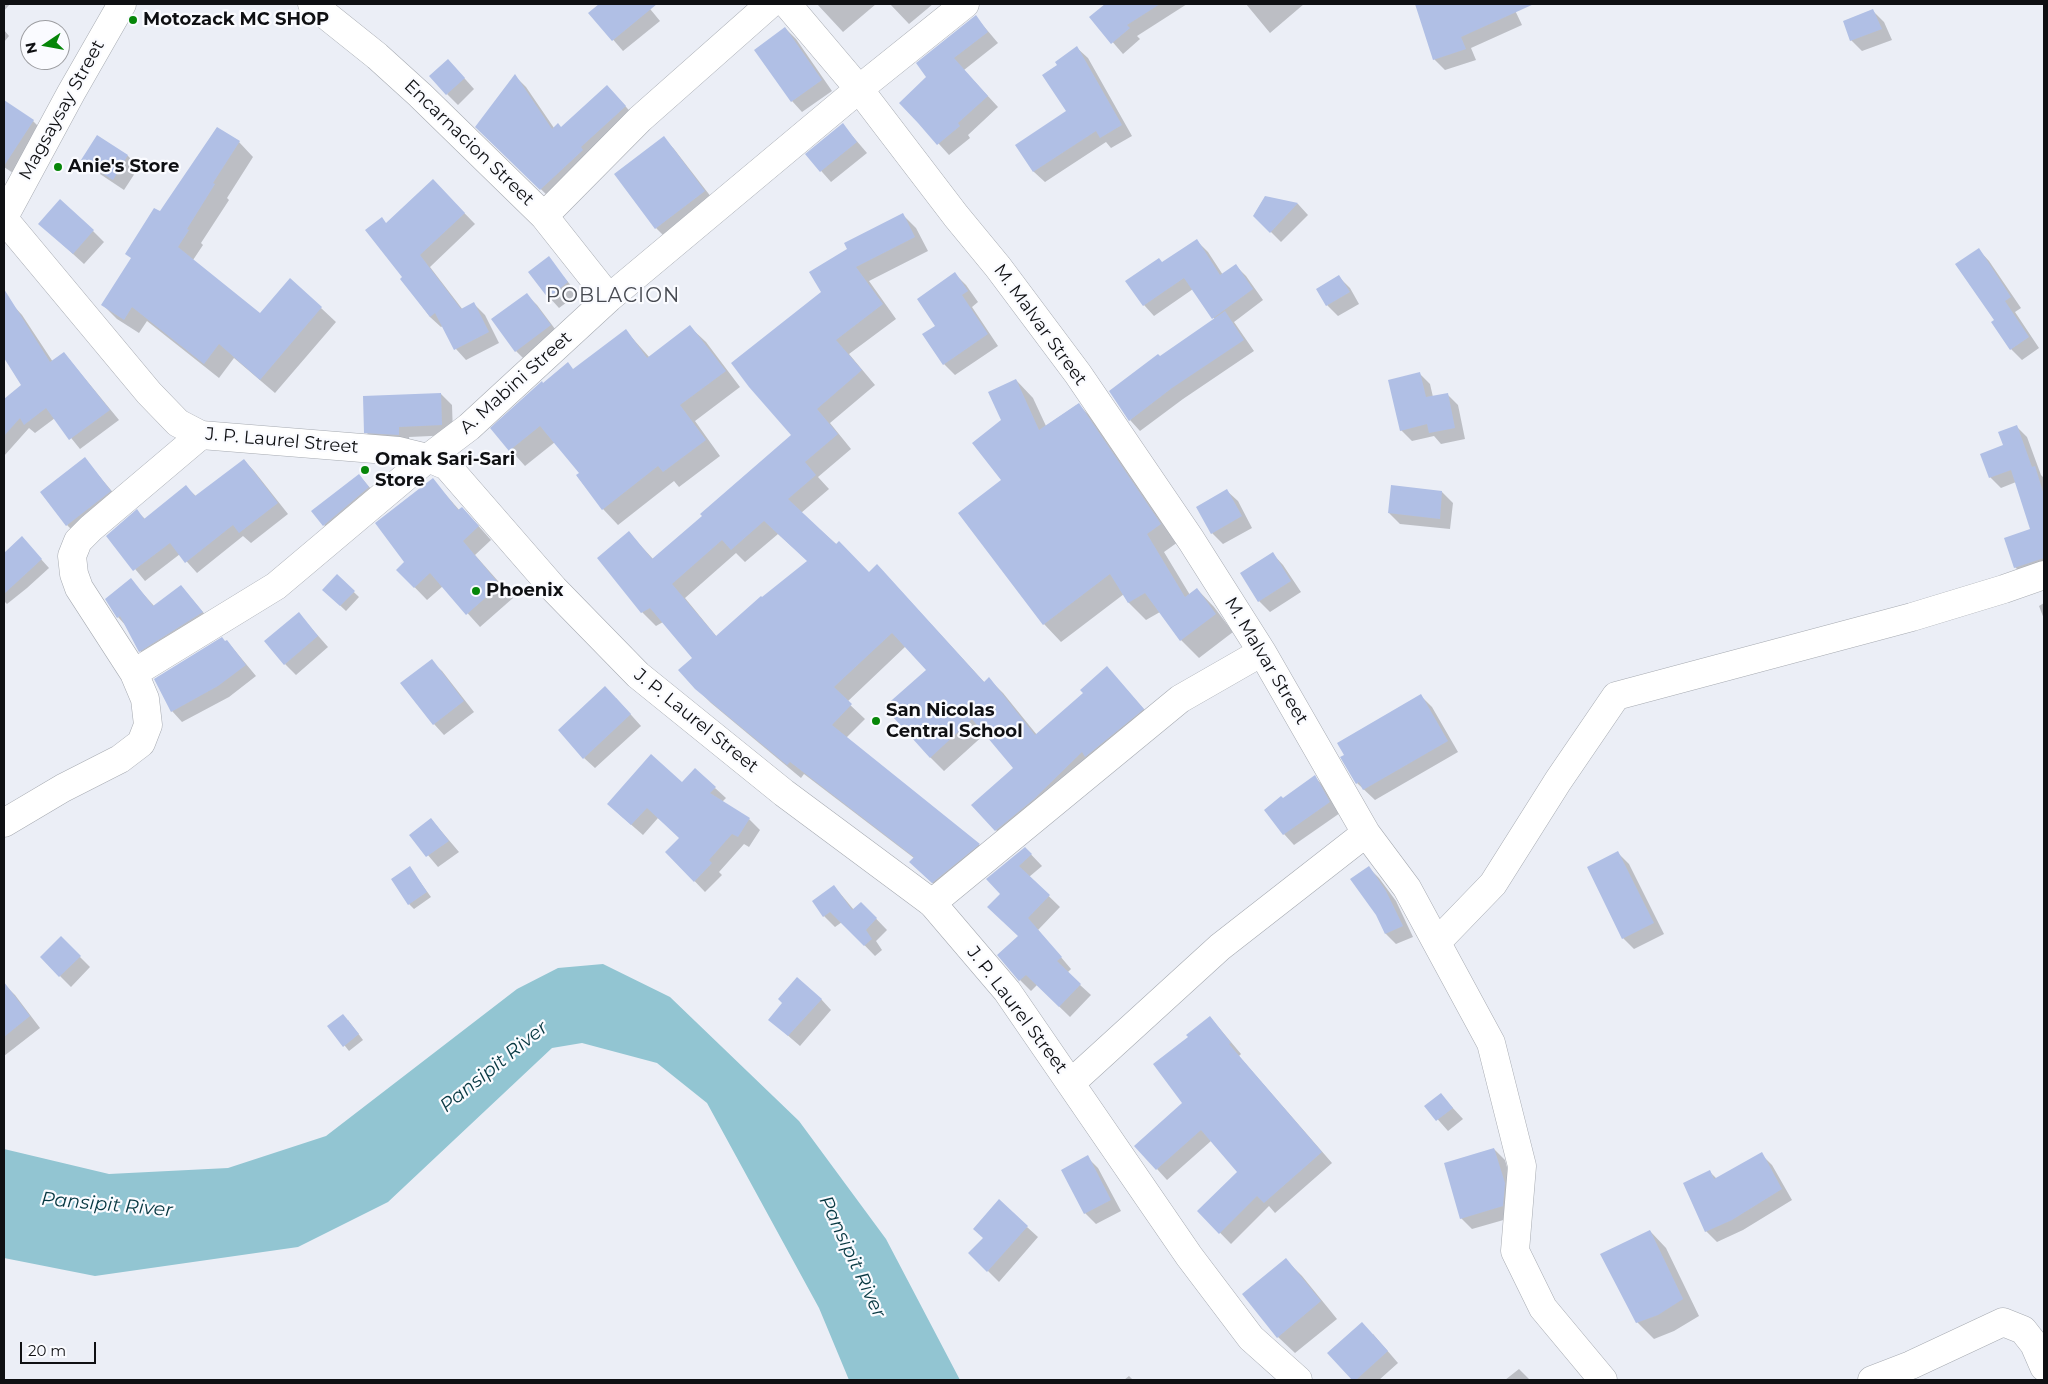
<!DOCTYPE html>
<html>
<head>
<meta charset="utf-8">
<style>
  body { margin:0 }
  #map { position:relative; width:2048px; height:1384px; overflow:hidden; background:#ebeef6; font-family:Montserrat,sans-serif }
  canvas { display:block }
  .frame { position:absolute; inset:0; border:5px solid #0f1013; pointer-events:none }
  .north { position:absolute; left:20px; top:20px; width:50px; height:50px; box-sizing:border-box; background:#fafbff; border:1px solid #9c9da1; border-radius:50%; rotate:258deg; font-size:14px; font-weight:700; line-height:20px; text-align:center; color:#0f1013 }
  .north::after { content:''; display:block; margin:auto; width:18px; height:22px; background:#068609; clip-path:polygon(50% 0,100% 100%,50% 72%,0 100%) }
  .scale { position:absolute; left:20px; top:1342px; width:76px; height:22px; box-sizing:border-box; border:2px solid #0f1013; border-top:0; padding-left:6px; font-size:15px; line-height:18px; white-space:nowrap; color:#0f1013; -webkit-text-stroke:4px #fafbff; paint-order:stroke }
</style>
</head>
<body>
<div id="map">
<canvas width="2048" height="1384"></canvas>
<div class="frame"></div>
<div class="north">N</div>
<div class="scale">20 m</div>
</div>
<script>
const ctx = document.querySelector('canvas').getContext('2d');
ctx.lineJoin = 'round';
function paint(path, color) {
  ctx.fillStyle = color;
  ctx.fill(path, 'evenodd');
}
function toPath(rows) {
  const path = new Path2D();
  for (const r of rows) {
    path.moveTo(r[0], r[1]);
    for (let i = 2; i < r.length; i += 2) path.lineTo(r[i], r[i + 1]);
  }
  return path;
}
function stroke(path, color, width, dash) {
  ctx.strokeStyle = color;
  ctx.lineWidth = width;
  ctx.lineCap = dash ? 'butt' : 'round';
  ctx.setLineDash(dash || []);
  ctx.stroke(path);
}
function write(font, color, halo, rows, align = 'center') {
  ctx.font = font + ' Montserrat,sans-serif';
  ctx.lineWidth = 4.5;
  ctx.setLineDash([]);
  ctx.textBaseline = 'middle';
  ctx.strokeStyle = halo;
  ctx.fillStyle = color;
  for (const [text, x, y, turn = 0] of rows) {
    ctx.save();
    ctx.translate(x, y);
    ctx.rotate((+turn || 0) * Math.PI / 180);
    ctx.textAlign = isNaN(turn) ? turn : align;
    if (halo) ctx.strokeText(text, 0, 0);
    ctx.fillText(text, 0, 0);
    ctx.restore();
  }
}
paint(toPath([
  [603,964,670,997,799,1121,886,1239,960,1380,849,1380,819,1308,707,1103,657,1063,582,1043,552,1048,388,1202,298,1247,95,1276,4,1258,4,1149,109,1174,228,1168,326,1136,517,989,558,968]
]), '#92c5d2');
paint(toPath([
  [4,4,10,4,4,11],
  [601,4,646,4,660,21,623,51,590,13],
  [817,4,876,4,843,32],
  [890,4,933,4,909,24],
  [1107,4,1187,4,1137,36,1140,39,1123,54,1091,17],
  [1246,4,1304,4,1270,33],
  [1416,4,1512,4,1522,25,1471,48,1476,60,1445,70,1434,59],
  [1873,11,1884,22,1892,40,1862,51,1851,40],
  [976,17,998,43,964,70,998,107,968,135,970,138,949,155,920,123,928,77],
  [785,28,796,39,832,91,802,112,792,101],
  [4,30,9,36,4,42],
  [1077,48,1088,58,1132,136,1111,148,1106,142,1045,182,1034,172,1017,145,1068,112,1059,66],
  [458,71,474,89,458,105,447,94],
  [515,76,526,87,554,128,561,129,618,98,636,118,552,200,477,127],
  [4,101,33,121,44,132,16,175,4,167],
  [843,125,867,153,831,182,807,155],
  [217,128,239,142,253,157,227,198,229,200,201,243,203,245,193,260,260,314,321,308,336,322,275,393,234,358,219,378,147,321,139,333,117,319,103,305,160,213],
  [97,137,128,156,139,167,124,190,94,170,83,159],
  [664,138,674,149,715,202,667,239,656,228,616,175],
  [444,192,475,224,430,267,463,310,474,304,485,315,499,343,466,360,456,349,443,326,441,327,430,317,402,279,403,278,387,224],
  [1265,197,1298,204,1308,215,1281,242,1254,215],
  [902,214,916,228,928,251,869,281,896,319,849,354,875,385,830,423,851,449,818,477,829,489,801,513,869,573,877,565,985,683,989,679,1003,693,1037,735,1120,682,1156,723,1009,844,996,830,1015,768,986,733,944,771,930,757,928,670,906,646,847,702,865,719,846,738,979,845,992,858,946,896,924,875,914,858,804,774,801,778,711,703,696,688,693,658,663,622,656,626,642,612,629,533,654,560,793,435,823,293],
  [778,534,809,562,717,637,685,598,736,553,745,562],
  [93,231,104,242,84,264,51,234],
  [1197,241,1208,252,1223,275,1235,265,1246,276,1263,300,1234,322,1254,351,1183,399,1140,431,1130,420,1160,357,1215,320,1193,289,1154,316,1144,305,1162,263],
  [1979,250,1989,261,2021,308,2015,312,2039,348,2022,360,2011,349,1995,320],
  [548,258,578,294,559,308,549,297],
  [955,274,966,285,978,302,972,307,998,346,955,375,944,364,937,327],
  [1339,277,1350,288,1359,304,1338,316,1327,305],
  [526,294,537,305,561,337,527,362,516,351],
  [13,305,22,315,53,362,64,353,119,420,80,449,55,418,35,433,29,428,4,456,4,401,23,385,4,356,4,311],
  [690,327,706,342,740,387,695,421,720,456,679,487,674,481,618,525,603,509,577,476,581,473,555,442,525,466,492,429,543,385,574,370,626,331,650,358],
  [1419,373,1430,384,1433,397,1447,394,1458,405,1465,439,1441,444,1434,436,1412,441,1401,430],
  [1016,380,1033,398,1046,426,1078,404,1096,422,1178,542,1164,552,1190,595,1197,589,1214,607,1233,632,1199,658,1181,640,1160,612,1146,620,1129,603,1124,594,1061,642,1044,624,1002,480,1002,420],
  [441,394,452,405,453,435,409,437,410,446,377,443,366,432],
  [2016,426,2027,437,2041,475,2044,478,2044,572,2026,578,2015,567,2032,530,2016,482,2001,488,1990,477,2004,446],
  [84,458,121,502,78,536,67,525],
  [244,460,254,471,288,514,251,543,243,536,197,573,180,554,145,581,108,536,137,511,145,519,186,487,197,497],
  [359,475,377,496,332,534,324,525],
  [433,480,460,511,475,522,491,540,475,555,513,598,480,627,443,586,427,600,398,570,406,562],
  [1227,491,1238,501,1252,528,1223,544,1212,533],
  [1442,492,1453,503,1450,529,1400,524,1389,513],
  [22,538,49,568,27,588,7,604,4,601,4,555],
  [1273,554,1283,565,1301,592,1270,612,1259,601],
  [337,576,359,597,346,611,329,595],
  [131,580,155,607,181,586,213,624,151,662,140,651,127,627,118,617],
  [2044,603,2044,619,2039,606],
  [299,614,328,647,296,675,285,664],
  [227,641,256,676,229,697,182,722,172,711],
  [431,661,442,671,474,712,444,735,434,724],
  [1421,696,1432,707,1458,752,1375,800,1357,783],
  [616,698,641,726,595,768,584,758],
  [1315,777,1325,788,1340,813,1294,845,1284,834,1283,799],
  [715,788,726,798,722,802,749,819,760,830,749,847,744,844,719,872,722,875,705,892,667,852,681,838,658,818,643,835,619,814],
  [431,819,459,852,438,867,411,835],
  [1025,848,1042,866,1029,877,1060,907,1038,930,1071,969,1067,973,1091,995,1070,1017,1037,985,1031,991,1020,980,1020,936,1001,894],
  [1618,853,1629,864,1664,934,1634,949,1623,938],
  [410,868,431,897,414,909,409,904],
  [1369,868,1379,878,1396,901,1413,937,1396,944,1386,934],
  [834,886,854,910,861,903,887,930,876,941,882,950,875,956,842,922,835,927,824,916],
  [61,938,90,967,71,987,60,976],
  [4,984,15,995,40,1028,4,1056],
  [821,999,831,1010,800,1046,770,1020],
  [1210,1017,1241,1054,1239,1056,1332,1163,1275,1213,1269,1206,1231,1244,1199,1211,1238,1172,1211,1141,1167,1180,1157,1169,1184,1103],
  [348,1020,363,1040,349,1051,329,1026],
  [1441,1095,1463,1119,1448,1131,1426,1106],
  [1494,1149,1505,1160,1515,1195,1514,1217,1472,1229,1461,1218],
  [1761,1154,1772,1165,1792,1200,1743,1230,1717,1242,1706,1231,1710,1172,1717,1179],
  [1087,1157,1098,1168,1121,1211,1096,1224,1085,1213],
  [1027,1227,1038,1237,999,1282,970,1253],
  [1650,1231,1666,1248,1699,1316,1674,1331,1654,1339,1637,1322],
  [1286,1260,1302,1276,1337,1319,1295,1353,1278,1337],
  [1373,1334,1398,1363,1379,1380,1354,1380,1329,1353],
  [1519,1369,1530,1380,1505,1380],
  [1129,1376,1133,1380,1124,1380]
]), '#0003');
paint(toPath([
  [599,4,657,4,612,41,588,13],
  [1105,4,1160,4,1127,25,1130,28,1111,44,1089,17],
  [1415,4,1534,4,1461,37,1466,49,1433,60],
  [1873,9,1882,29,1850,41,1843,21],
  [976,15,988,32,954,58,988,96,958,123,960,126,937,145,918,123,899,103,926,77,916,63],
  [785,27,822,80,791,102,754,50],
  [1077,46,1122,125,1100,138,1096,131,1033,172,1015,145,1066,111,1042,75,1057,65,1055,62],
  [448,59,465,78,446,95,429,76],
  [515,74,552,129,558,123,561,127,607,85,626,106,581,147,583,150,540,190,475,127],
  [4,100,34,120,4,166],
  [843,123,857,142,820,172,805,154],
  [217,127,240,141,213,183,215,184,187,229,189,230,178,247,260,313,290,278,322,307,260,380,219,344,204,364,132,307,124,320,101,305,131,258,125,254,154,208,160,211],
  [97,135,128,155,113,180,81,160],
  [664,136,705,191,655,229,614,174],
  [433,179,465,213,420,255,461,309,474,302,489,332,454,350,435,313,430,317,400,279,402,277,365,230,382,217,386,223],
  [1265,196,1298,203,1270,233,1253,216],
  [60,199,94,230,73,254,38,224],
  [903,213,915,237,856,267,883,304,836,340,862,370,817,409,838,434,805,462,816,475,788,499,836,544,839,541,869,572,877,564,984,682,989,677,1035,735,1083,693,1080,690,1107,666,1144,709,1085,757,1082,752,1034,799,995,831,971,805,1013,768,972,719,930,758,884,707,926,670,892,633,834,687,852,704,832,725,980,844,932,883,909,862,914,857,790,762,787,765,695,689,678,670,692,658,650,608,641,613,597,558,629,531,652,559,702,516,700,514,791,435,749,387,731,363,821,292,809,272,847,249,844,243],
  [764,521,807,561,762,597,761,596,716,636,672,584,722,540,731,550],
  [1197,239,1220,275,1236,264,1253,289,1212,319,1184,278,1143,306,1125,281,1159,258,1162,262],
  [1979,248,2011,297,2005,301,2029,337,2010,350,1991,322,1994,320,1955,264],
  [549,256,568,282,548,298,528,272],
  [955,272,968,291,962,295,988,334,943,365,922,334,935,326,917,299],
  [1339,275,1350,292,1326,306,1316,289],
  [4,289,50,362,64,352,110,410,69,440,46,408,24,425,20,418,4,436,4,399,21,385,4,358],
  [527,293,551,325,515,352,491,319],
  [1225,311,1244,340,1172,388,1129,421,1109,391,1158,354,1160,356],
  [690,325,726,371,680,405,706,440,663,472,658,466,602,510,576,475,579,473,540,426,509,451,490,428,542,381,543,383,568,362,573,369,626,329,647,358],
  [1420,372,1426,397,1448,393,1455,428,1429,433,1427,424,1400,431,1388,380],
  [1016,379,1039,430,1079,403,1161,524,1147,534,1185,597,1197,588,1216,614,1180,641,1145,593,1128,603,1110,574,1043,625,958,513,1001,480,972,443,1001,420,988,392],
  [441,393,442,425,399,427,399,435,364,433,363,396],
  [2017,425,2032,467,2035,466,2044,495,2044,558,2014,568,2004,538,2030,529,2011,470,1989,478,1980,454,2003,445,1998,432],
  [85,457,111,491,66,526,40,492],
  [244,459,278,503,239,533,233,525,185,563,170,543,133,571,106,536,137,509,144,519,186,485,195,496],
  [359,474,369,487,323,526,311,511],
  [433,478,458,510,462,507,479,526,463,541,500,585,466,615,430,573,414,588,396,570,404,562,375,523],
  [1391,485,1442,491,1440,519,1388,513],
  [1227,489,1242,516,1211,534,1196,507],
  [22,536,42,559,4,594,4,553],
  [1273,552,1291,581,1258,602,1240,573],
  [337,574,355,591,340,606,322,590],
  [131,578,153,606,181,585,203,612,139,652,120,616,117,618,105,599],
  [299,612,318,636,284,665,264,641],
  [222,637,225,641,227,640,246,665,218,686,171,712,154,679],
  [432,659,464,701,433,725,400,683],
  [605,686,631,714,583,759,558,730],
  [1421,694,1448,741,1363,790,1359,782,1356,784,1340,757,1344,755,1337,743],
  [651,754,682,782,695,768,716,787,710,793,750,818,738,837,732,834,709,860,712,863,694,882,665,852,679,838,647,808,631,825,607,804],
  [1315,775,1330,802,1283,835,1264,810,1281,796,1283,798],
  [431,818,449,841,426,857,409,835],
  [1025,847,1032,854,1019,866,1050,895,1028,918,1062,957,1057,961,1081,984,1059,1007,1026,975,1019,981,997,955,1018,936,987,907,1000,894,986,879],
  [1618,851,1654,923,1622,939,1587,867],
  [410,866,427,892,408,905,391,879],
  [1369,866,1386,891,1403,926,1385,934,1376,915,1350,879],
  [834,885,852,910,861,902,877,918,866,930,872,939,864,946,830,912,823,917,812,901],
  [61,936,81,956,59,977,40,957],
  [797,977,822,999,788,1036,768,1020,782,1003,778,999],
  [4,982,30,1016,4,1037],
  [343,1014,359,1034,343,1047,327,1026],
  [1210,1016,1231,1043,1229,1044,1322,1152,1264,1203,1257,1196,1219,1234,1197,1211,1237,1172,1201,1130,1156,1170,1134,1146,1182,1103,1153,1064,1188,1037,1186,1035],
  [1441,1093,1453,1108,1436,1121,1424,1106],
  [1494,1148,1505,1183,1503,1206,1460,1219,1444,1163],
  [1762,1152,1782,1189,1732,1220,1705,1232,1683,1183,1710,1170,1714,1179],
  [1088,1155,1111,1200,1084,1214,1061,1170],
  [999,1199,1028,1226,987,1272,968,1253,983,1238,973,1229],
  [1650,1230,1683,1299,1658,1315,1636,1323,1600,1254],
  [1286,1258,1321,1301,1277,1338,1242,1294],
  [1362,1322,1388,1351,1356,1380,1352,1380,1327,1353]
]), '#b0bfe5');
const minor = toPath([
  [312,4,377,56,420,95,544,216,609,298],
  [787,4,859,89,956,216,998,267,1078,374,1191,540,1262,652,1366,833,1407,888,1491,1043,1522,1166,1515,1251,1543,1308,1603,1380],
  [544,216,640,119,770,4],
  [134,673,276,586,428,458,469,427,609,298,859,89,965,4],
  [4,823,63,788,120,759,141,743,148,725,145,699,134,673,79,588,74,574,72,556,78,541,91,528,201,435],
  [932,903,1180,699,1262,652],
  [1437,942,1493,884,1558,781,1616,696,1912,617,2004,589,2044,575],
  [1072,1082,1220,947,1366,833],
  [1872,1380,1911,1365,2003,1322,2023,1330,2034,1344,2044,1367]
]);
const secondary = toPath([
  [4,217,71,93,122,4],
  [4,219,149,393,178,423,201,435,399,451,428,458,447,466,554,589,638,675,784,793,932,903,1007,991,1189,1256,1251,1338,1298,1380]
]);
stroke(minor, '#a6aab1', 29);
stroke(secondary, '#a6aab1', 29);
stroke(minor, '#fff', 28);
stroke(secondary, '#fff', 28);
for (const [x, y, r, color] of [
  [133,20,5,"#068609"],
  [58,167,5,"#068609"],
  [365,470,5,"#068609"],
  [476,591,5,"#068609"],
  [876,721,5,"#068609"]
]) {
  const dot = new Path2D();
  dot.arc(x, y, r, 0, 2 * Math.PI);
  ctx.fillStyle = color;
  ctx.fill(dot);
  stroke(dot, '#fafbff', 2);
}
write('bold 18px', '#0f1013', '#fafbff', [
  ["Motozack MC SHOP",143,20],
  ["Anie's Store",68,167],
  ["Omak Sari-Sari",375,460],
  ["Store",375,481],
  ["Phoenix",486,591],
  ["San Nicolas",886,711],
  ["Central School",886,732]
], 'left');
write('18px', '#0f1013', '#fafbff', [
  ["Magsaysay Street",62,110,-61],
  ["Encarnacion Street",469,143,44],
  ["M. Malvar Street",1040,325,54],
  ["A. Mabini Street",516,383,-42],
  ["J. P. Laurel Street",282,441,5],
  ["M. Malvar Street",1266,661,59],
  ["J. P. Laurel Street",696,721,39],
  ["J. P. Laurel Street",1017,1010,53]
]);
write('italic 19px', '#063741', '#fafbff', [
  ["Pansipit River",494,1067,-39],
  ["Pansipit River",107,1205,5],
  ["Pansipit River",852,1257,65]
]);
ctx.letterSpacing = '1px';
write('20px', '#474a51', '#fafbff', [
  ["POBLACION",613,296]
]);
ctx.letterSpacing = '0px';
</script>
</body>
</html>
